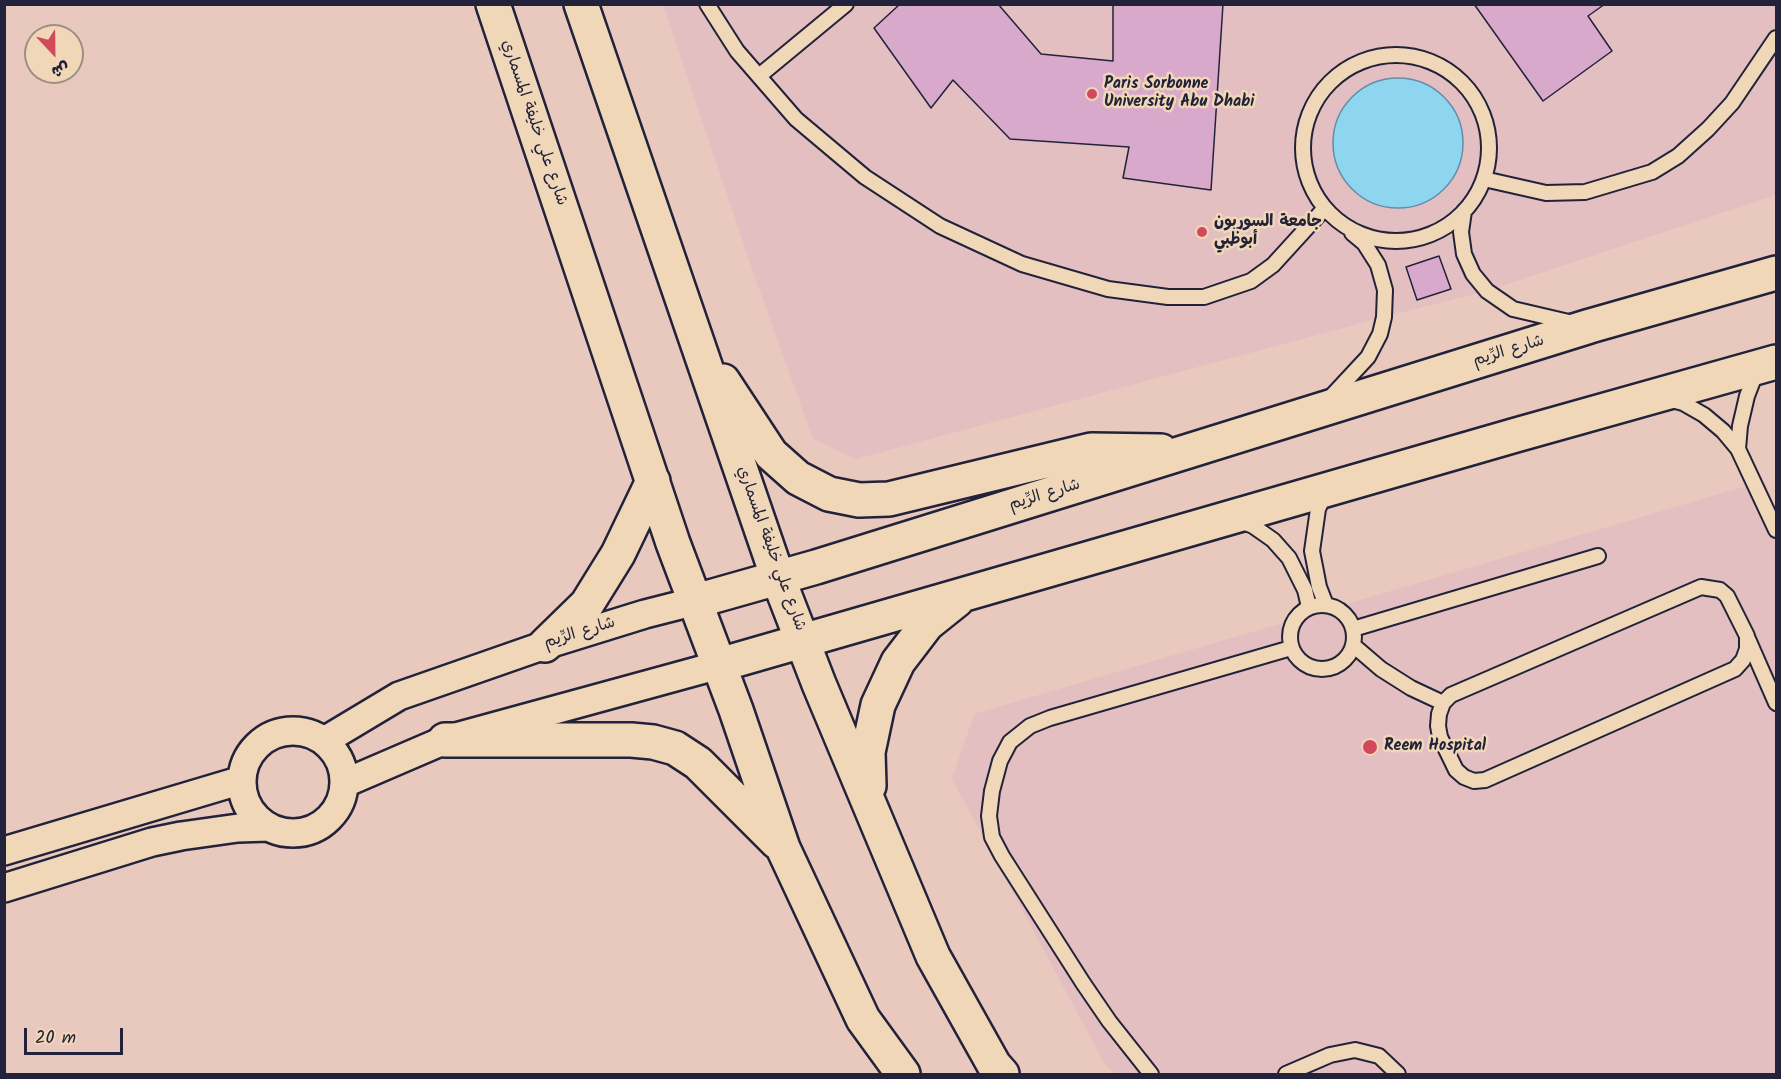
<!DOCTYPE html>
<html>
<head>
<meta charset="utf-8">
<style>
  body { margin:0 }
  #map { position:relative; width:1781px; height:1079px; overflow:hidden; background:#e9c9bd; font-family:Kalam,"Playpen Sans Arabic",sans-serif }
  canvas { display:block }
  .frame { position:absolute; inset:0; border:6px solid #22223b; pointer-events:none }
  .north { position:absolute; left:24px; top:24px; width:60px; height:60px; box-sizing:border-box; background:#f0d7b8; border:2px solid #9e8f86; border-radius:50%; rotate:158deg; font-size:16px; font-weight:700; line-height:24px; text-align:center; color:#22223b }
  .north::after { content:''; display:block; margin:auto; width:21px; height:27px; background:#d1495b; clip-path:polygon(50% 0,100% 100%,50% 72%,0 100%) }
  .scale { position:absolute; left:24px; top:1028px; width:99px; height:27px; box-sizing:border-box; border:3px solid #22223b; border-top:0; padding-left:8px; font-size:18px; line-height:21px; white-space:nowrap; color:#22223b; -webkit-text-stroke:4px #f0d7b8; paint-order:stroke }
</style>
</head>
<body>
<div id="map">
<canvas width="1781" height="1079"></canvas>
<div class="frame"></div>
<div class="north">ش</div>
<div class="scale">20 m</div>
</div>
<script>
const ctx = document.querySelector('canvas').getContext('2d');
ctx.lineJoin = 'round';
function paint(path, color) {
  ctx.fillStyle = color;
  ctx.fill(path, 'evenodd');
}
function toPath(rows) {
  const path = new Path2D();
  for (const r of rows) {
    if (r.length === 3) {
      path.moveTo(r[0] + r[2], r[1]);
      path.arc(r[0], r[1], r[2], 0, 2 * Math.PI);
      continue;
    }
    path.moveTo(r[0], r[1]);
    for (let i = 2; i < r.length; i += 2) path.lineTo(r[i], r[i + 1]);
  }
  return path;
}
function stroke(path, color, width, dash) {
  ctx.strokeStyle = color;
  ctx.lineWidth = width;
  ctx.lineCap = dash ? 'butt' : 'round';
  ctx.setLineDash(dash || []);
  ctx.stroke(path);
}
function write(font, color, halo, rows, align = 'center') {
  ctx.font = font + ' Kalam,"Playpen Sans Arabic",sans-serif';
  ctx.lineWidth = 5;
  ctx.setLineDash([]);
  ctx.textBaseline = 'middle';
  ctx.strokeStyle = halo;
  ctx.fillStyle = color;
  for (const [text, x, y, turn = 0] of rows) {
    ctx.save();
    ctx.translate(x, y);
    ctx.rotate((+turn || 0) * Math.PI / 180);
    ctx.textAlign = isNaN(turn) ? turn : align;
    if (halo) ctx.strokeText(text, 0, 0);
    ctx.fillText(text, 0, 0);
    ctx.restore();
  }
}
paint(toPath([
  [663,5,1776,5,1776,195,1487,291,1384,317,856,459,813,439,752,269],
  [1763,481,1776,510,1776,1074,1115,1074,1104,1063,952,779,974,714]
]), '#e4bfc1');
const water = toPath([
  [1398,143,65]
]);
paint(water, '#8ed5f0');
stroke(water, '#638da8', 1.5);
const building = toPath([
  [900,4,998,4,1041,54,1113,61,1113,4,1223,4,1211,190,1123,178,1129,147,1010,139,953,80,931,108,874,28,900,4],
  [1474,4,1605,4,1588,16,1612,51,1543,101,1474,4],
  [1439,256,1451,289,1417,300,1406,267,1439,256]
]);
paint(building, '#d8a9ca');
stroke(building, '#22223b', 1.5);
const lane = toPath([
  [707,4,737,51,796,119,865,177,940,226,1022,264,1108,289,1168,297,1204,297,1251,281,1273,265,1325,208],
  [1396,148,93],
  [759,76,846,4],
  [1484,179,1546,193,1585,192,1652,172,1678,156,1708,129,1732,103,1776,38],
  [1464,211,1461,232,1464,254,1473,274,1487,291,1513,309,1573,323],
  [1668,399,1683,403,1704,415,1723,431,1738,449,1776,530],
  [1328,400,1368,357,1380,334,1384,317,1385,290,1378,265,1364,243,1352,233],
  [1738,449,1740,426,1747,396,1757,370],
  [1325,494,1318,509,1312,551,1319,587,1326,605],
  [1238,520,1253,526,1273,540,1289,558,1305,590,1309,607],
  [1701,587,1720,590,1727,596,1747,636,1747,649,1743,660,1735,669,1485,780,1474,781,1464,777,1456,770,1440,737,1438,726,1439,714,1443,703,1451,695,1701,587],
  [1322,637,32],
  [1353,629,1598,556],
  [1748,639,1776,703],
  [1353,645,1381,669,1411,688,1443,703],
  [1151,1074,1109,1021,1083,983,1002,856,992,837,989,816,992,791,1000,761,1010,742,1030,726,1050,718,1291,648],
  [1286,1074,1330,1055,1355,1050,1379,1056,1398,1074]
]);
const street = toPath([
  [293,782,51],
  [324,741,399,696,545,645,645,614,696,601],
  [345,783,445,740,719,665],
  [4,851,242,780],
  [4,888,152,842,181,836,238,828,268,827]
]);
const secondary = toPath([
  [493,4,673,543,736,710,783,848,863,1019,903,1074],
  [581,4,778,578,819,684,933,956,994,1065,1002,1074],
  [723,381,771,454,798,478,829,494,859,500,889,499,1091,450,1161,451],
  [696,601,816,567,1590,326,1776,273],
  [545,645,587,604,618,554,653,481],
  [719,665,1516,435,1776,362],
  [445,740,631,740,653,742,675,748,698,763,777,842],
  [869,786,868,752,878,705,898,662,927,624,957,600]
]);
stroke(lane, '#22223b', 18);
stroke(street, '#22223b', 32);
stroke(secondary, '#22223b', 38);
stroke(lane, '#f0d7b8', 14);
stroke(street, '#f0d7b8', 27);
stroke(secondary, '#f0d7b8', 33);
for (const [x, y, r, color] of [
  [1092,94,6,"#d1495b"],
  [1202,232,6,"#d1495b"],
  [1370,747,8,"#d1495b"]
]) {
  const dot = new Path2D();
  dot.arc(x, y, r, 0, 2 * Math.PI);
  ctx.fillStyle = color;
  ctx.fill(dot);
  stroke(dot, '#f0d7b8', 2);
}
write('bold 16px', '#22223b', '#f0d7b8', [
  ["Paris Sorbonne",1104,85],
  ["University Abu Dhabi",1104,103],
  ["جامعة السوربون",1214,223],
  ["أبوظبي",1214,241],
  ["Reem Hospital",1384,747]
], 'left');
write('16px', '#22223b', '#f0d7b8', [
  ["شارع علي خليفة المسماري",533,123,71],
  ["شارع الرِّيم",1509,352,-17],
  ["شارع الرِّيم",1045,496,-17],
  ["شارع علي خليفة المسماري",770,549,70],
  ["شارع الرِّيم",580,634,-17]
]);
</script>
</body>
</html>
